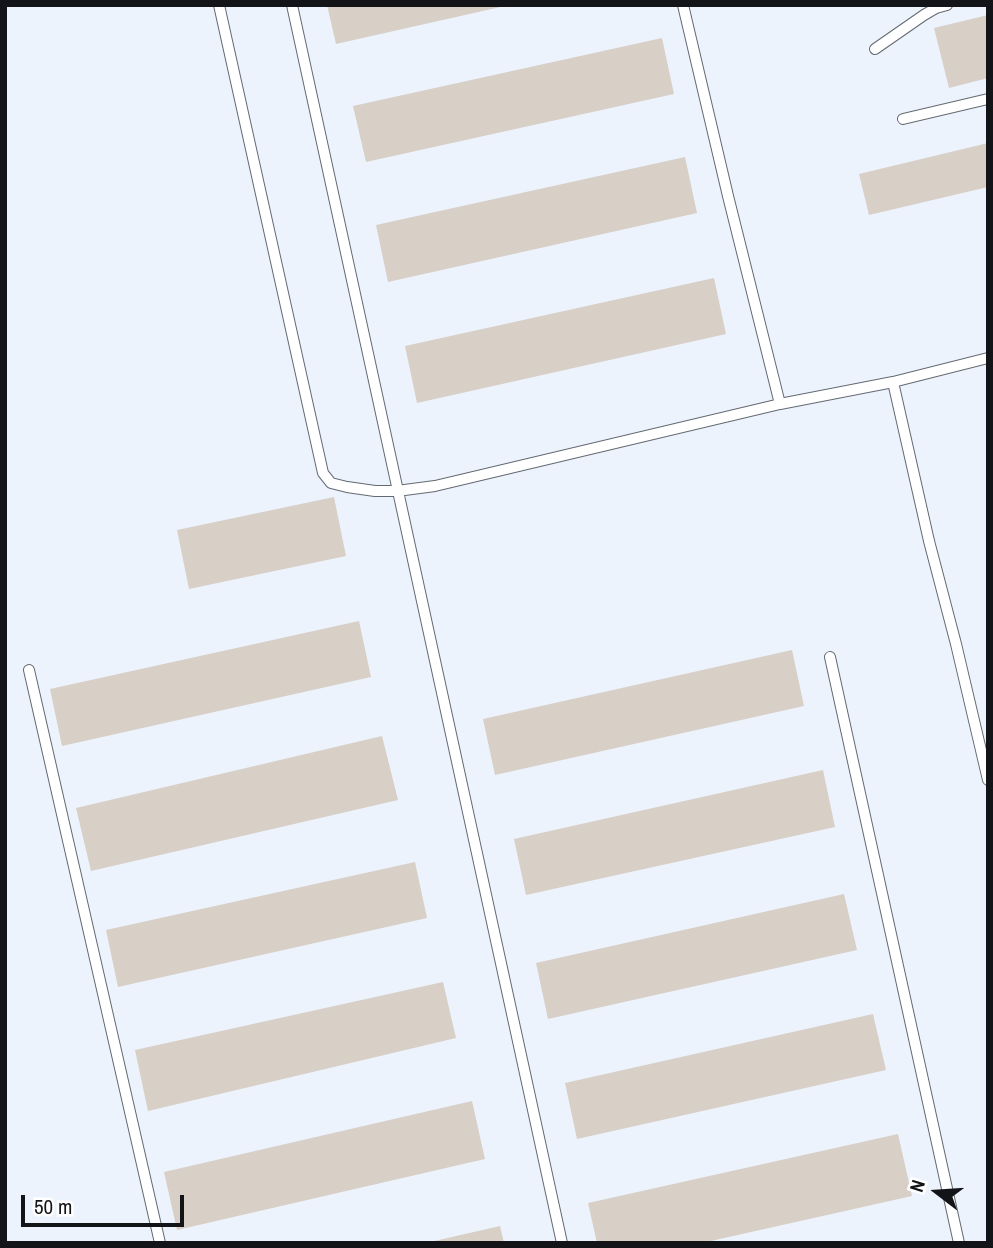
<!DOCTYPE html>
<html>
<head>
<meta charset="utf-8">
<style>
  body { margin:0 }
  #map { position:relative; width:993px; height:1248px; overflow:hidden; background:#ecf3fc; font-family:"Archivo Narrow",sans-serif }
  canvas { display:block }
  .frame { position:absolute; inset:0; border:7px solid #121417; pointer-events:none }
  .north { position:absolute; left:902px; top:1157px; width:70px; height:70px; -webkit-text-stroke:5px #fff; paint-order:stroke; rotate:287deg; font-size:19px; font-weight:700; line-height:28px; text-align:center; color:#121417 }
  .north::after { content:''; display:block; margin:auto; width:24px; height:32px; background:#121417; clip-path:polygon(50% 0,100% 100%,50% 72%,0 100%) }
  .scale { position:absolute; left:21px; top:1195px; width:163px; height:32px; box-sizing:border-box; border:4px solid #121417; border-top:0; padding-left:9px; font-size:21px; line-height:24px; white-space:nowrap; color:#121417; -webkit-text-stroke:5px #fff; paint-order:stroke }
</style>
</head>
<body>
<div id="map">
<canvas width="993" height="1248"></canvas>
<div class="frame"></div>
<div class="north">N</div>
<div class="scale">50 m</div>
</div>
<script>
const ctx = document.querySelector('canvas').getContext('2d');
ctx.lineJoin = 'round';
function paint(path, color) {
  ctx.fillStyle = color;
  ctx.fill(path, 'evenodd');
}
function toPath(rows) {
  const path = new Path2D();
  for (const r of rows) {
    path.moveTo(r[0], r[1]);
    for (let i = 2; i < r.length; i += 2) path.lineTo(r[i], r[i + 1]);
  }
  return path;
}
function stroke(path, color, width, dash) {
  ctx.strokeStyle = color;
  ctx.lineWidth = width;
  ctx.lineCap = dash ? 'butt' : 'round';
  ctx.setLineDash(dash || []);
  ctx.stroke(path);
}
paint(toPath([
  [327,5,505,5,505,6,336,44],
  [988,15,988,78,949,88,934,28],
  [662,38,674,94,366,162,353,106],
  [988,143,988,187,869,215,859,174],
  [685,157,697,213,388,282,376,225],
  [714,278,726,334,417,403,405,346],
  [334,497,346,556,189,589,177,530],
  [359,621,371,677,62,746,50,689],
  [792,650,804,706,495,775,483,719],
  [382,736,398,800,91,871,76,808],
  [823,770,835,827,526,895,514,839],
  [415,862,427,918,118,987,106,930],
  [844,894,857,950,548,1019,536,963],
  [443,982,456,1038,148,1111,135,1050],
  [873,1014,886,1070,577,1139,565,1083],
  [472,1101,485,1159,177,1230,164,1172],
  [898,1134,912,1196,702,1243,597,1243,588,1203],
  [500,1226,504,1243,430,1243,430,1242]
]), '#d8cfc7');
const lane = toPath([
  [219,5,323,473,331,483,347,487,375,491,397,491,435,486,780,404,893,382,988,358],
  [292,5,562,1243],
  [683,5,728,196,780,404],
  [875,49,924,15,936,8,947,5],
  [903,119,988,99],
  [893,382,929,541,956,644,988,780],
  [830,657,959,1243],
  [29,670,160,1243]
]);
stroke(lane, '#646a72', 12);
stroke(lane, '#fff', 10);
</script>
</body>
</html>
